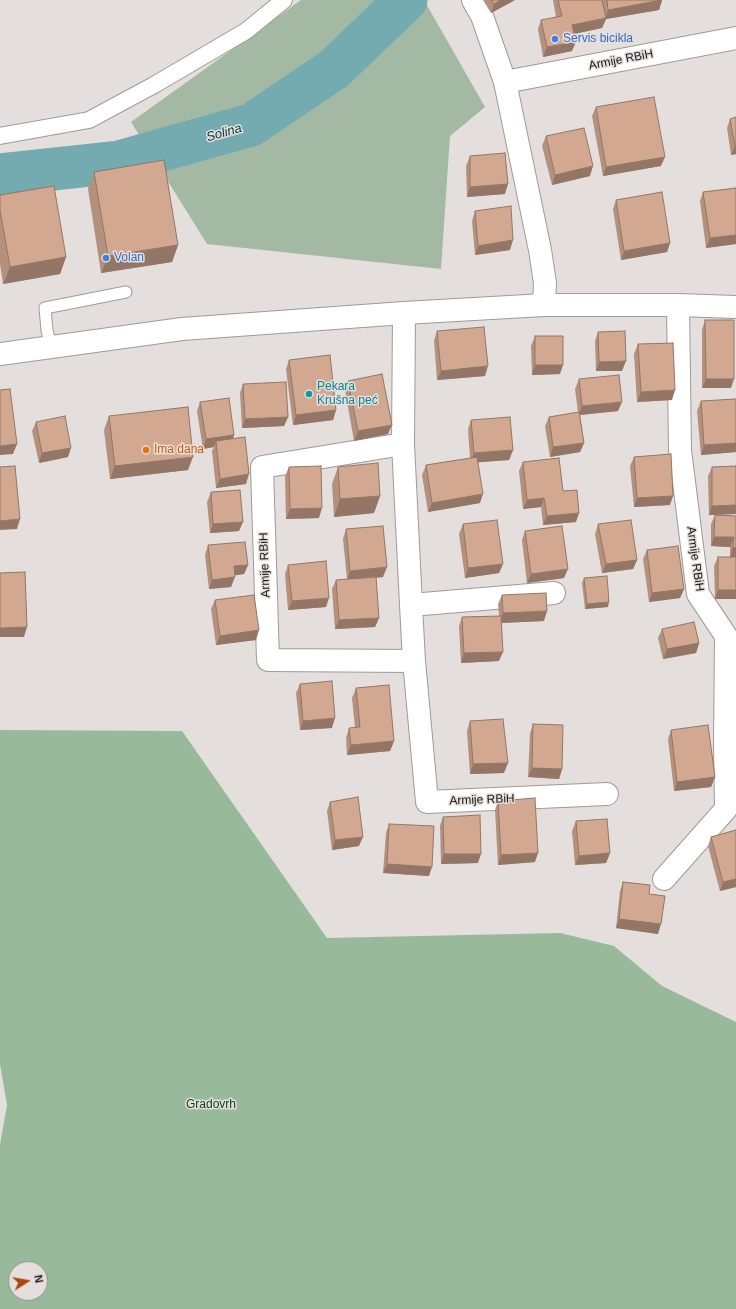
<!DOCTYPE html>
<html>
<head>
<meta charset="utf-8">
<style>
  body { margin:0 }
  #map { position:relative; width:736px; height:1309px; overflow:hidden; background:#e4dfdc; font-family:Arial,sans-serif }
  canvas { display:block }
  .north { position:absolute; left:8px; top:1261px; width:40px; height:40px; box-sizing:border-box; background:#e4dfdc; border:1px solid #928e8c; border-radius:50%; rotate:79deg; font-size:11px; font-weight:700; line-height:16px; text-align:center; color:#171514 }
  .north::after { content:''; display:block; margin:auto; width:14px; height:18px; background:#ab490b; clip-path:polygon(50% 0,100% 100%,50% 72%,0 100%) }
</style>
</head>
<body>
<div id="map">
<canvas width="736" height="1309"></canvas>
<div class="north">N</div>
</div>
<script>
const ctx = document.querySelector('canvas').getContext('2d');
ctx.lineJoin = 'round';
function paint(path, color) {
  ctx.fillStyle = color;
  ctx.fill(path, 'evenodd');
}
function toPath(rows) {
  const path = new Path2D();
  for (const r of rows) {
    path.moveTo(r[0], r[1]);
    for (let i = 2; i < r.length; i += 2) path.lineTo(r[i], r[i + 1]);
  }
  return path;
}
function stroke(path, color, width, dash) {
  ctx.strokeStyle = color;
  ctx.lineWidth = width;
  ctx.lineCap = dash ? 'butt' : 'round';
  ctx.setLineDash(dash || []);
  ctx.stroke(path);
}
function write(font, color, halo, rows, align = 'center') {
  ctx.font = font + ' Arial,sans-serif';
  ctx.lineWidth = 3;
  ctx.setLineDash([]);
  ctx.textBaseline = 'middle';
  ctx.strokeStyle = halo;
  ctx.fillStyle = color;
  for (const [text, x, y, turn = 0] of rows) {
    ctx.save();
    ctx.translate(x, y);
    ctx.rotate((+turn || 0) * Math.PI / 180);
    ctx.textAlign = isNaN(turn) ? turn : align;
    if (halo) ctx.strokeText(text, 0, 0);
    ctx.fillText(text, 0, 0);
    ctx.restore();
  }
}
paint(toPath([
  [301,0,424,0,485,107,450,136,441,269,207,244,131,122]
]), '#a3b9a4');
paint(toPath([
  [0,730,182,731,327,938,560,933,614,946,662,986,736,1022,736,1309,0,1309,0,1145,7,1105,0,1064],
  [16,1269,40,1269,40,1293,16,1293]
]), '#98ba9a');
stroke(toPath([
  [0,175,119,162,251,125,334,69,406,0]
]), '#73abb0', 43);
const service = toPath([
  [51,348,47,330,45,308,126,292]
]);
const pedestrian = toPath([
  [0,136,89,120,154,85,246,31,284,0]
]);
const minor = toPath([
  [473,0,482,16,505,82,540,250,545,283,544,305],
  [505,82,736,38],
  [404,313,403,444,411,605,414,661,427,802,607,794],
  [403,444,262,467,268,660,414,661],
  [411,605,554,593],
  [664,879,726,809,725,743,726,636,698,594,680,450,678,305]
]);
const secondary = toPath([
  [0,354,182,329,404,313,544,305,678,305,736,307]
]);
stroke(service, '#9f9a97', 13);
stroke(pedestrian, '#9f9a97', 18);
stroke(minor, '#9f9a97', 24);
stroke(secondary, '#9f9a97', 24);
stroke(service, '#fff', 11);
stroke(pedestrian, '#fff', 16);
stroke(minor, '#fff', 22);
stroke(secondary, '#fff', 22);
paint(toPath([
  [483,0,515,0,491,13],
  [553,0,662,0,659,10,606,19,602,28,574,34,572,51,543,57,538,29,541,20,556,17],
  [596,107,661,166,603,176,592,116],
  [736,117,736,154,731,155,727,128,730,119],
  [546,136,590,176,552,185,542,146],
  [470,156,505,194,467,197,466,166],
  [94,172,178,245,172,262,101,273,88,189],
  [736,188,736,244,706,248,700,201,703,192],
  [0,195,66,257,60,274,3,284,0,264],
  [616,200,670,243,667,252,621,260,613,209],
  [475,211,510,250,475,255,472,221],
  [705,320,731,388,702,388,702,330],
  [437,331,485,376,437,380,434,341],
  [598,332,622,371,596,371,595,341],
  [535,336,560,374,532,375,531,346],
  [638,344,672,400,637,402,634,354],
  [289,360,336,410,333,420,293,425,286,369],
  [579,379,618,411,580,415,584,443,580,452,550,457,545,426,549,417,578,412,575,389],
  [348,381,388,434,354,441,345,390],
  [243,384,288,417,284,426,242,428,240,393],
  [701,401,736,452,701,455,697,411],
  [200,402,234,435,233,439,246,484,216,488,212,451,214,447,203,449,197,411],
  [109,416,188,470,110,479,104,430],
  [471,420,513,450,509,460,478,462,480,503,428,512,422,475,426,465,470,458,468,429],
  [36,422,68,457,39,463,32,431],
  [634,457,670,505,634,507,630,466],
  [523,462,563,491,576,522,543,525,541,507,523,509,519,471],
  [736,466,736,514,715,515,736,516,736,599,715,599,714,566,718,557,730,557,730,547,711,546,711,524,715,515,709,515,708,476,712,467],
  [289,467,319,518,286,519,285,476],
  [338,467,380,496,374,513,334,517,332,484],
  [211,492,239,531,210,533,207,502],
  [463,524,503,564,499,573,465,578,459,534],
  [598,524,637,560,633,569,602,573,595,534],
  [346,529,383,577,373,578,379,618,375,627,335,629,332,589,336,580,347,579,343,539],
  [525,531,564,578,527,583,522,540],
  [208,545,248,565,244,574,235,575,231,587,209,589,205,555],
  [647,550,684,589,680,598,649,602,643,559],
  [288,565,326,607,288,610,285,574],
  [584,578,608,607,585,609,582,583],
  [502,595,544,621,502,623,499,661,461,663,459,626,462,617,499,616,498,604],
  [215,600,256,640,216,645,211,609],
  [662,629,699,643,696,653,663,659,658,638],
  [300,684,332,728,300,730,296,693],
  [356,688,394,741,390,751,347,755,346,738,349,728,355,728,352,698],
  [470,721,504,773,470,774,467,731],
  [533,724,562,769,559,779,528,777,530,733],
  [671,730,715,777,711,787,674,791,668,739],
  [498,801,535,862,498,865,495,810],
  [330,802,359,846,332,850,327,811],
  [443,817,478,863,441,864,440,826],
  [576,821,610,853,606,863,575,865,572,831],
  [389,824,429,876,383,873,386,833],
  [736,830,736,887,720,891,708,846,711,837],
  [623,882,649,894,658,934,616,928,620,891]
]), '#b5907d');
paint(toPath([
  [501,0,515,0,491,13,494,4],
  [662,0,659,10,606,19,602,28,569,35,572,25,605,19,608,10],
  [576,42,572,51,543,57,547,47],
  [736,145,736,154,731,155,735,146],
  [665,157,661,166,603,176,606,167],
  [593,166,590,176,552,185,555,175],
  [508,184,505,194,467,197,470,187],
  [736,235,736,244,706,248,710,238],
  [513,240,510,250,475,255,478,246],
  [670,243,667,252,621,260,624,251],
  [178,245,172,262,101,273,108,256],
  [66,257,60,274,3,284,10,267],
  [626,361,622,371,596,371,599,362],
  [535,365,563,365,560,374,532,375],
  [488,366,485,376,437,380,441,371],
  [706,379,734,379,731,388,702,388],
  [675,390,672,400,637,402,641,392],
  [622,402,618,411,579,415,582,406],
  [336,410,333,420,293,425,296,415],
  [288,417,284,426,242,428,245,419],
  [392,425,388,434,354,441,358,431],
  [234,435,231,444,216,441,214,447,203,449,206,439],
  [584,443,580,452,550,457,553,447],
  [736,443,736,452,701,455,704,445],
  [17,444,13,454,0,455,0,446],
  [71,448,68,457,39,463,42,453],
  [513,450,509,460,470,463,474,453],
  [193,457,188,470,110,479,115,466],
  [249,474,246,484,216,488,220,479],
  [483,494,480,503,428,512,432,503],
  [380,496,374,513,334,517,340,499],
  [673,496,670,505,634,507,637,498],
  [544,498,541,507,523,509,527,500],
  [736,505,736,514,709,515,712,506],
  [322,508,319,518,286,519,290,509],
  [579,513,576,522,543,525,547,516],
  [20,519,17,529,0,530,0,521],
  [243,522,239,531,210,533,213,524],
  [714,537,734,537,730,547,711,546],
  [733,547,736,548,736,557,730,557],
  [637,560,633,569,602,573,606,564],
  [503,564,499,573,465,578,468,568],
  [248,565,244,574,230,576,234,566],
  [387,567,383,577,347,580,350,571],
  [568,569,564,578,527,583,531,574],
  [235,577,231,587,209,589,212,580],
  [684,589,680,598,649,602,652,593],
  [718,590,736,590,736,599,715,599],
  [329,598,326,607,288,610,292,601],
  [609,602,608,607,585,609,587,604],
  [547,611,544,621,499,623,503,613],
  [379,618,375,627,335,629,339,620],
  [27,627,24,637,0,637,0,628],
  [259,630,256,640,216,645,220,636],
  [699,643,696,653,663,659,667,649],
  [503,652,499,661,461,663,464,653],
  [335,718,332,728,300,730,303,721],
  [394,741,390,751,347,755,351,745],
  [508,763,504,773,470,774,473,764],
  [532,768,562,769,559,779,528,777],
  [715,777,711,787,674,791,677,782],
  [363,837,359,846,332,850,335,840],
  [538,853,535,862,498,865,501,855],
  [610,853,606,863,575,865,579,856],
  [444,854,481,854,478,863,441,864],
  [387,864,432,867,429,876,383,873],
  [736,879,736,887,720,891,723,882],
  [619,919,661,924,658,934,616,928]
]), '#937666');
const building = toPath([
  [492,0,501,0,494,4,492,0],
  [558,0,602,0,606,18,572,25,576,42,547,47,541,20,562,16,558,0],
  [607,0,662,0,608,10,607,0],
  [654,97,665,157,606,167,596,107,654,97],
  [736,117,736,145,735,146,730,119,736,117],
  [584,128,593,166,555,175,546,136,584,128],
  [505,153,508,184,470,187,470,156,505,153],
  [164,160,178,245,108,256,94,172,164,160],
  [54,186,66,257,10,267,0,210,0,195,54,186],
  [736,188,736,235,710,238,703,192,736,188],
  [662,192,670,243,624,251,616,200,662,192],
  [511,206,513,240,478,246,475,211,511,206],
  [705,320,734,320,734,379,706,379,705,320],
  [484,327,488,366,441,371,437,331,484,327],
  [625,331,626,361,599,362,598,332,625,331],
  [535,336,563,336,563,365,535,365,535,336],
  [673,343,675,390,641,392,638,344,673,343],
  [330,355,336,410,296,415,289,360,330,355],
  [382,374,392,425,358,431,348,381,382,374],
  [619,375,622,402,582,406,579,379,619,375],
  [286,382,288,417,245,419,243,384,286,382],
  [10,389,17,444,0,446,0,390,10,389],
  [229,398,234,435,206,439,200,402,229,398],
  [736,399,736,443,704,445,701,401,736,399],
  [188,407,193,457,115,466,109,416,188,407],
  [579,412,584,443,553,447,549,417,579,412],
  [65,416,71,448,42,453,36,422,65,416],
  [510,417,513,450,474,453,471,420,510,417],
  [245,437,249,474,220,479,216,441,245,437],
  [671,454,673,496,637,498,634,457,671,454],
  [477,457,483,494,432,503,426,465,477,457],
  [559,458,563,491,577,490,579,513,547,516,544,498,527,500,523,462,559,458],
  [378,463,380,496,340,499,338,467,378,463],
  [15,466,20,519,0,521,0,467,15,466],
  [321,466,322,508,290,509,289,467,321,466],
  [736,466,736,505,712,506,712,467,736,466],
  [240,490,243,522,213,524,211,492,240,490],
  [715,515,736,516,736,548,733,547,734,537,714,537,715,515],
  [497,520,503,564,468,568,463,524,497,520],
  [631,520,637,560,606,564,598,524,631,520],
  [383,526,387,567,350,571,346,529,383,526],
  [562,526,568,569,531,574,525,531,562,526],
  [245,542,248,565,234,566,235,577,212,580,208,545,245,542],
  [678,546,684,589,652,593,647,550,678,546],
  [718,557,736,557,736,590,718,590,718,557],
  [326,561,329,598,292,601,288,565,326,561],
  [25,572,27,627,0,628,0,573,25,572],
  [607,576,609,602,587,604,584,578,607,576],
  [376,577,379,618,339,620,336,580,376,577],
  [546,593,547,611,503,613,502,595,546,593],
  [254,595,259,630,220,636,215,600,254,595],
  [501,616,503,652,464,653,462,617,501,616],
  [694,622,699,643,667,649,662,629,694,622],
  [332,681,335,718,303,721,300,684,332,681],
  [389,685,394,741,351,745,349,728,360,727,356,688,389,685],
  [503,719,508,763,473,764,470,721,503,719],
  [533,724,563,725,562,769,532,768,533,724],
  [708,725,715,777,677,782,671,730,708,725],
  [358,797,363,837,335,840,330,802,358,797],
  [535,798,538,853,501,855,498,801,535,798],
  [480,815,481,854,444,854,443,817,480,815],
  [607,819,610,853,579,856,576,821,607,819],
  [389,824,434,826,432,867,387,864,389,824],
  [736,830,736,879,723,882,711,837,736,830],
  [623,882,650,885,649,894,665,896,661,924,619,919,623,882]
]);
paint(building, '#d2a891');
stroke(building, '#937666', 1);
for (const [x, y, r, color] of [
  [555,39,4,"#3f7fe0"],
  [106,258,4,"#3f7fe0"],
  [309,394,4,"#0f9aa8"],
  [146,450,4,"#e8710a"]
]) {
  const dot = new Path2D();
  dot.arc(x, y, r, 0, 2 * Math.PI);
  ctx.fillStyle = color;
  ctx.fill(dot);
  stroke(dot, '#e4dfdc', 1.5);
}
write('12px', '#366cbe', '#e4dfdc', [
  ["Servis bicikla",563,39],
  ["Volan",114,258]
], 'left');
write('12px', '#171514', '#e4dfdc', [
  ["Armije RBiH",621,60,-11],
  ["Armije RBiH",695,559,82],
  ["Armije RBiH",265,565,-92],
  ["Armije RBiH",482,800,-2]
]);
write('12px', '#0d838f', '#e4dfdc', [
  ["Pekara",317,387],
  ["Krušna peć",317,401]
], 'left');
write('12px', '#c56008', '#e4dfdc', [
  ["Ima dana",154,450]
], 'left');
write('12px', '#083f15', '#e4dfdc', [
  ["Gradovrh",211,1105]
]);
write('italic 13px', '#013a3e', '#e4dfdc', [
  ["Solina",224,133,-16]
]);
</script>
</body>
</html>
